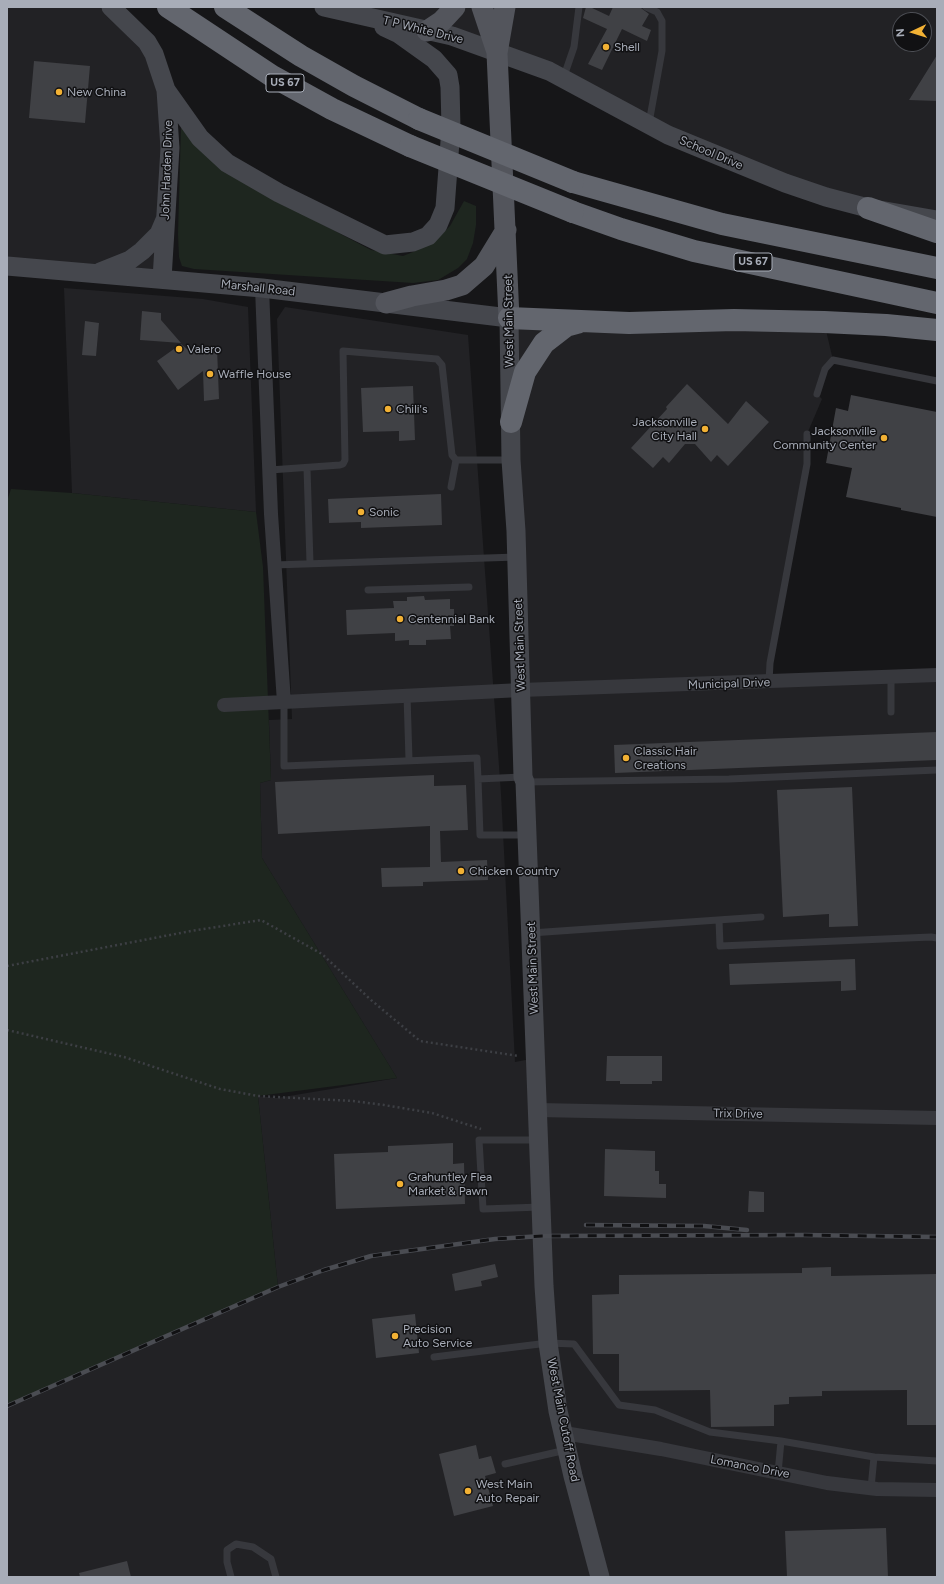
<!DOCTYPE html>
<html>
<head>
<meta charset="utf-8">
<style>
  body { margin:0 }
  #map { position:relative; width:944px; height:1584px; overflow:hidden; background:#161618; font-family:Figtree,sans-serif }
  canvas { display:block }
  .frame { position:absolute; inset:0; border:8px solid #a8adb8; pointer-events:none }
  .north { position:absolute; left:892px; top:12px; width:40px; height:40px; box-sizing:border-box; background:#111113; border:1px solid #4d4f55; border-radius:50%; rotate:266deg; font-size:11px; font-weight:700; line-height:16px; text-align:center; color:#a8adb8 }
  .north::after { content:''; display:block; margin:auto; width:14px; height:18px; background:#f2b134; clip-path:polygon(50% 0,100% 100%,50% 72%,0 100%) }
</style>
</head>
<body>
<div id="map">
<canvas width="944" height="1584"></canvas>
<div class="frame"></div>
<div class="north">N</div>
</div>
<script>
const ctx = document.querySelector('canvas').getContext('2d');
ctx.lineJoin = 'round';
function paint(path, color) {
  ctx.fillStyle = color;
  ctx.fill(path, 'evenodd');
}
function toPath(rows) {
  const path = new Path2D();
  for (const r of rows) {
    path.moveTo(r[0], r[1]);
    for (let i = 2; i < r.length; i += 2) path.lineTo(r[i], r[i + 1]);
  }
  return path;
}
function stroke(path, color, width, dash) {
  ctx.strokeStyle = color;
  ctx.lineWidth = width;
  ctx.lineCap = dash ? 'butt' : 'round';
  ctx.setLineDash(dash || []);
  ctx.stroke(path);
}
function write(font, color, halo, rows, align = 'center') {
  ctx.font = font + ' Figtree,sans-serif';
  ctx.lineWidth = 3;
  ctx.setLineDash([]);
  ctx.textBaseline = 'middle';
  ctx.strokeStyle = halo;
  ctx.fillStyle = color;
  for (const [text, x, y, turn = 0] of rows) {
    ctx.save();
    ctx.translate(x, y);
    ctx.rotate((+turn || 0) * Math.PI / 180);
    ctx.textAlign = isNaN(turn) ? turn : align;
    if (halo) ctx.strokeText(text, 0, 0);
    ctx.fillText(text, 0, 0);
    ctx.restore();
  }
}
paint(toPath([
  [7,7,111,7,132,26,166,90,162,279,7,266],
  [324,7,937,7,937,220,826,197,549,71],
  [900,20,924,20,924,44,900,44],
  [64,288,203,299,248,307,256,512,72,493],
  [285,307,468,335,501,794,515,1062,536,1058,509,318,824,322,833,360,817,394,822,399,807,434,807,464,769,682,937,675,937,1577,7,1577,7,1406,278,1287,258,1096,277,1098,397,1078,262,858,260,783,271,780,269,720,292,719,277,319]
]), '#222225');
paint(toPath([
  [181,127,293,209,371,250,403,256,418,250,437,239,450,226,464,201,476,206,476,225,473,243,467,259,458,268,438,280,413,283,194,269,182,266,179,257,178,234],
  [11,489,72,493,256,512,263,567,271,780,260,783,262,858,397,1078,258,1096,278,1287,7,1406,7,501]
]), '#1e261f');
paint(toPath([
  [586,7,590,7,609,16,613,7,641,8,649,14,642,26,651,30,647,41,622,29,602,70,588,64,607,29,583,18],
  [937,55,937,101,909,100],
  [34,61,90,66,85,123,29,118],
  [142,311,161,313,161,320,181,343,140,340],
  [85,321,99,323,96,356,82,355],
  [181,344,187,349,217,348,219,399,204,401,203,371,178,390,157,361],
  [687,384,728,424,746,401,769,422,728,466,717,455,711,462,695,444,685,444,669,463,663,457,653,468,631,448,667,409,666,407],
  [413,386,415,440,399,441,399,431,363,432,361,388],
  [851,395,937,412,937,517,901,510,901,508,846,497,852,468,826,463,836,408,848,411],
  [441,494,442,525,361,528,361,522,329,523,328,499],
  [424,596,425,600,450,599,450,609,454,609,454,626,450,626,451,639,426,640,426,645,409,645,409,640,395,641,395,633,347,635,346,610,394,608,393,601,407,601,407,597],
  [937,732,937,760,615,773,614,745],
  [434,775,434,786,466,785,468,830,440,831,441,862,487,860,488,880,423,882,423,886,382,887,381,868,430,867,430,826,278,834,275,782],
  [852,787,858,926,829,927,829,914,783,917,777,790],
  [855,959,856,990,841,991,841,981,730,985,729,964],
  [607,1056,662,1056,662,1081,652,1081,652,1084,620,1084,620,1081,606,1081],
  [453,1143,453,1164,464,1163,465,1204,336,1209,334,1154,388,1152,388,1146],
  [605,1149,655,1151,655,1171,659,1171,659,1184,666,1184,666,1198,604,1196],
  [749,1191,764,1192,764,1212,748,1212],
  [495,1264,498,1277,481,1281,482,1286,455,1291,452,1274],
  [831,1267,831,1276,937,1274,937,1425,907,1425,907,1390,822,1391,822,1396,789,1397,789,1404,774,1405,774,1426,711,1427,710,1390,619,1391,619,1354,593,1354,592,1295,619,1294,619,1275,802,1273,802,1268],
  [415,1314,419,1353,376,1358,372,1319],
  [476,1445,479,1459,491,1456,496,1473,485,1476,493,1506,454,1516,439,1454],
  [886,1528,888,1577,787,1577,785,1531],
  [127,1561,131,1577,80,1577,79,1573]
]), '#404145');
stroke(toPath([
  [7,966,191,931,261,920,322,954,371,1000,420,1041,519,1056],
  [7,1030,124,1057,220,1089,258,1096,353,1101,384,1105,432,1113,481,1129]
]), '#3d3f44', 2.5, [2, 3]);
stroke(toPath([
  [646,7,657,12,662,21,662,51,649,123],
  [563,79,574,47,579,7],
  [817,394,825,369,833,360,937,381],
  [307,468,310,563],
  [270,470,340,465,343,464,345,460,343,351,437,359,442,365,452,455,456,460,511,460],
  [451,487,456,460],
  [274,565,517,557],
  [368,590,469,587],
  [891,677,891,712],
  [769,682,770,663,807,464,807,434],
  [407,695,409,760],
  [284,702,284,766,477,758,478,779],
  [522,777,478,779,480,835,527,835],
  [525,782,729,779,937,770],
  [719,920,720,946,931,937,937,938],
  [531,933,761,917],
  [538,1140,479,1140,483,1209,541,1207],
  [434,1357,548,1343,574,1344,619,1405,655,1410,710,1432,781,1441,778,1473],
  [781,1441,874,1457,871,1488],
  [874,1457,937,1461],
  [505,1464,566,1450],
  [231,1577,227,1562,227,1550,236,1544,253,1547,271,1559,276,1577]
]), '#37383d', 7);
stroke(toPath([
  [262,288,271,514,284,702],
  [224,705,521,690,937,675],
  [538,1110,937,1118],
  [564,1433,661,1449,827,1483,877,1489,937,1490]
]), '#37383d', 14);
stroke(toPath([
  [111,7,147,42,154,54,166,90,170,148,162,279],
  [324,7,452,36,549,71,668,135,785,183,826,197,868,208,937,220],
  [166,90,200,138,227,163,279,193,385,245,413,242,428,236,438,225,445,208,451,128,450,87,448,75,434,59,399,34,384,27],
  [7,266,262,288,509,318,511,460,516,531,523,777,525,782,544,1286,548,1343,558,1411,573,1476,600,1577],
  [100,272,130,260,142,251,159,234,165,220]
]), '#45474d', 19);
stroke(toPath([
  [482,7,497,52],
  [505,7,497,53,509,318],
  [427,31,442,21,455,7],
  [386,303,412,296,446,290,462,285,484,266,506,230]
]), '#53555c', 21);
stroke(toPath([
  [168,7,272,76,332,109,410,146],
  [225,7,301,56,354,86,419,119],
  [573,182,722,224,937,268],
  [868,208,937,232],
  [573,212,621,229,694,251,937,303],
  [509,318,629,323,734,320,824,322,886,325,937,330],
  [511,422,525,372,544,343,566,326,577,323]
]), '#63666e', 22);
const rail = toPath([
  [586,1225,704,1226,747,1230],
  [7,1406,278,1287,324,1270,371,1256,495,1239,542,1236,803,1235,937,1237]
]);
stroke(rail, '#4a4c52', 4.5);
stroke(rail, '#111113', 3, [9]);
stroke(toPath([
  [419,119,573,182],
  [410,146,573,212]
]), '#63666e', 22);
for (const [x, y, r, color] of [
  [606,47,4,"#f2b134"],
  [59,92,4,"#f2b134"],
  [179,349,4,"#f2b134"],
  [210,374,4,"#f2b134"],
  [388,409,4,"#f2b134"],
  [705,429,4,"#f2b134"],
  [884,438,4,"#f2b134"],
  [361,512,4,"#f2b134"],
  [400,619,4,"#f2b134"],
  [626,758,4,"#f2b134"],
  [461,871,4,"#f2b134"],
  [400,1184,4,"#f2b134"],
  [395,1336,4,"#f2b134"],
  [468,1491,4,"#f2b134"]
]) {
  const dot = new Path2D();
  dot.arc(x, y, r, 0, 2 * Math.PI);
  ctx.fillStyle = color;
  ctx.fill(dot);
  stroke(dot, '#111113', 1.5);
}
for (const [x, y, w] of [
  [285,83,38],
  [753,262,38]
]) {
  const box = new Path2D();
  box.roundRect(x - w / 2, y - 9, w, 18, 3);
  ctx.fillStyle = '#111113';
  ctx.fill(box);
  stroke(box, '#a8adb8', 1);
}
write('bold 11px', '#a8adb8', null, [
  ["US 67",285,83],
  ["US 67",753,262]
]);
write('12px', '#a8adb8', '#111113', [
  ["T P White Drive",423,30,14],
  ["School Drive",711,153,23],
  ["John Harden Drive",167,170,-88],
  ["Marshall Road",258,288,6],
  ["West Main Street",509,321,-91],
  ["West Main Street",520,645,-92],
  ["Municipal Drive",729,684,-2],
  ["West Main Street",533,968,-92],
  ["Trix Drive",738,1114,1],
  ["West Main Cutoff Road",563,1420,79],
  ["Lomanco Drive",750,1467,11]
]);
write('12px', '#a8adb8', '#111113', [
  ["Shell",614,47],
  ["New China",67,92],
  ["Valero",187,349],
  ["Waffle House",218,374],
  ["Chili's",396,409],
  ["Jacksonville",697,422,"right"],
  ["City Hall",697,436,"right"],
  ["Jacksonville",876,431,"right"],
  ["Community Center",876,445,"right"],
  ["Sonic",369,512],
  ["Centennial Bank",408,619],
  ["Classic Hair",634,751],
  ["Creations",634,765],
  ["Chicken Country",469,871],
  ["Grahuntley Flea",408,1177],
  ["Market & Pawn",408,1191],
  ["Precision",403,1329],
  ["Auto Service",403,1343],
  ["West Main",476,1484],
  ["Auto Repair",476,1498]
], 'left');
</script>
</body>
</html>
